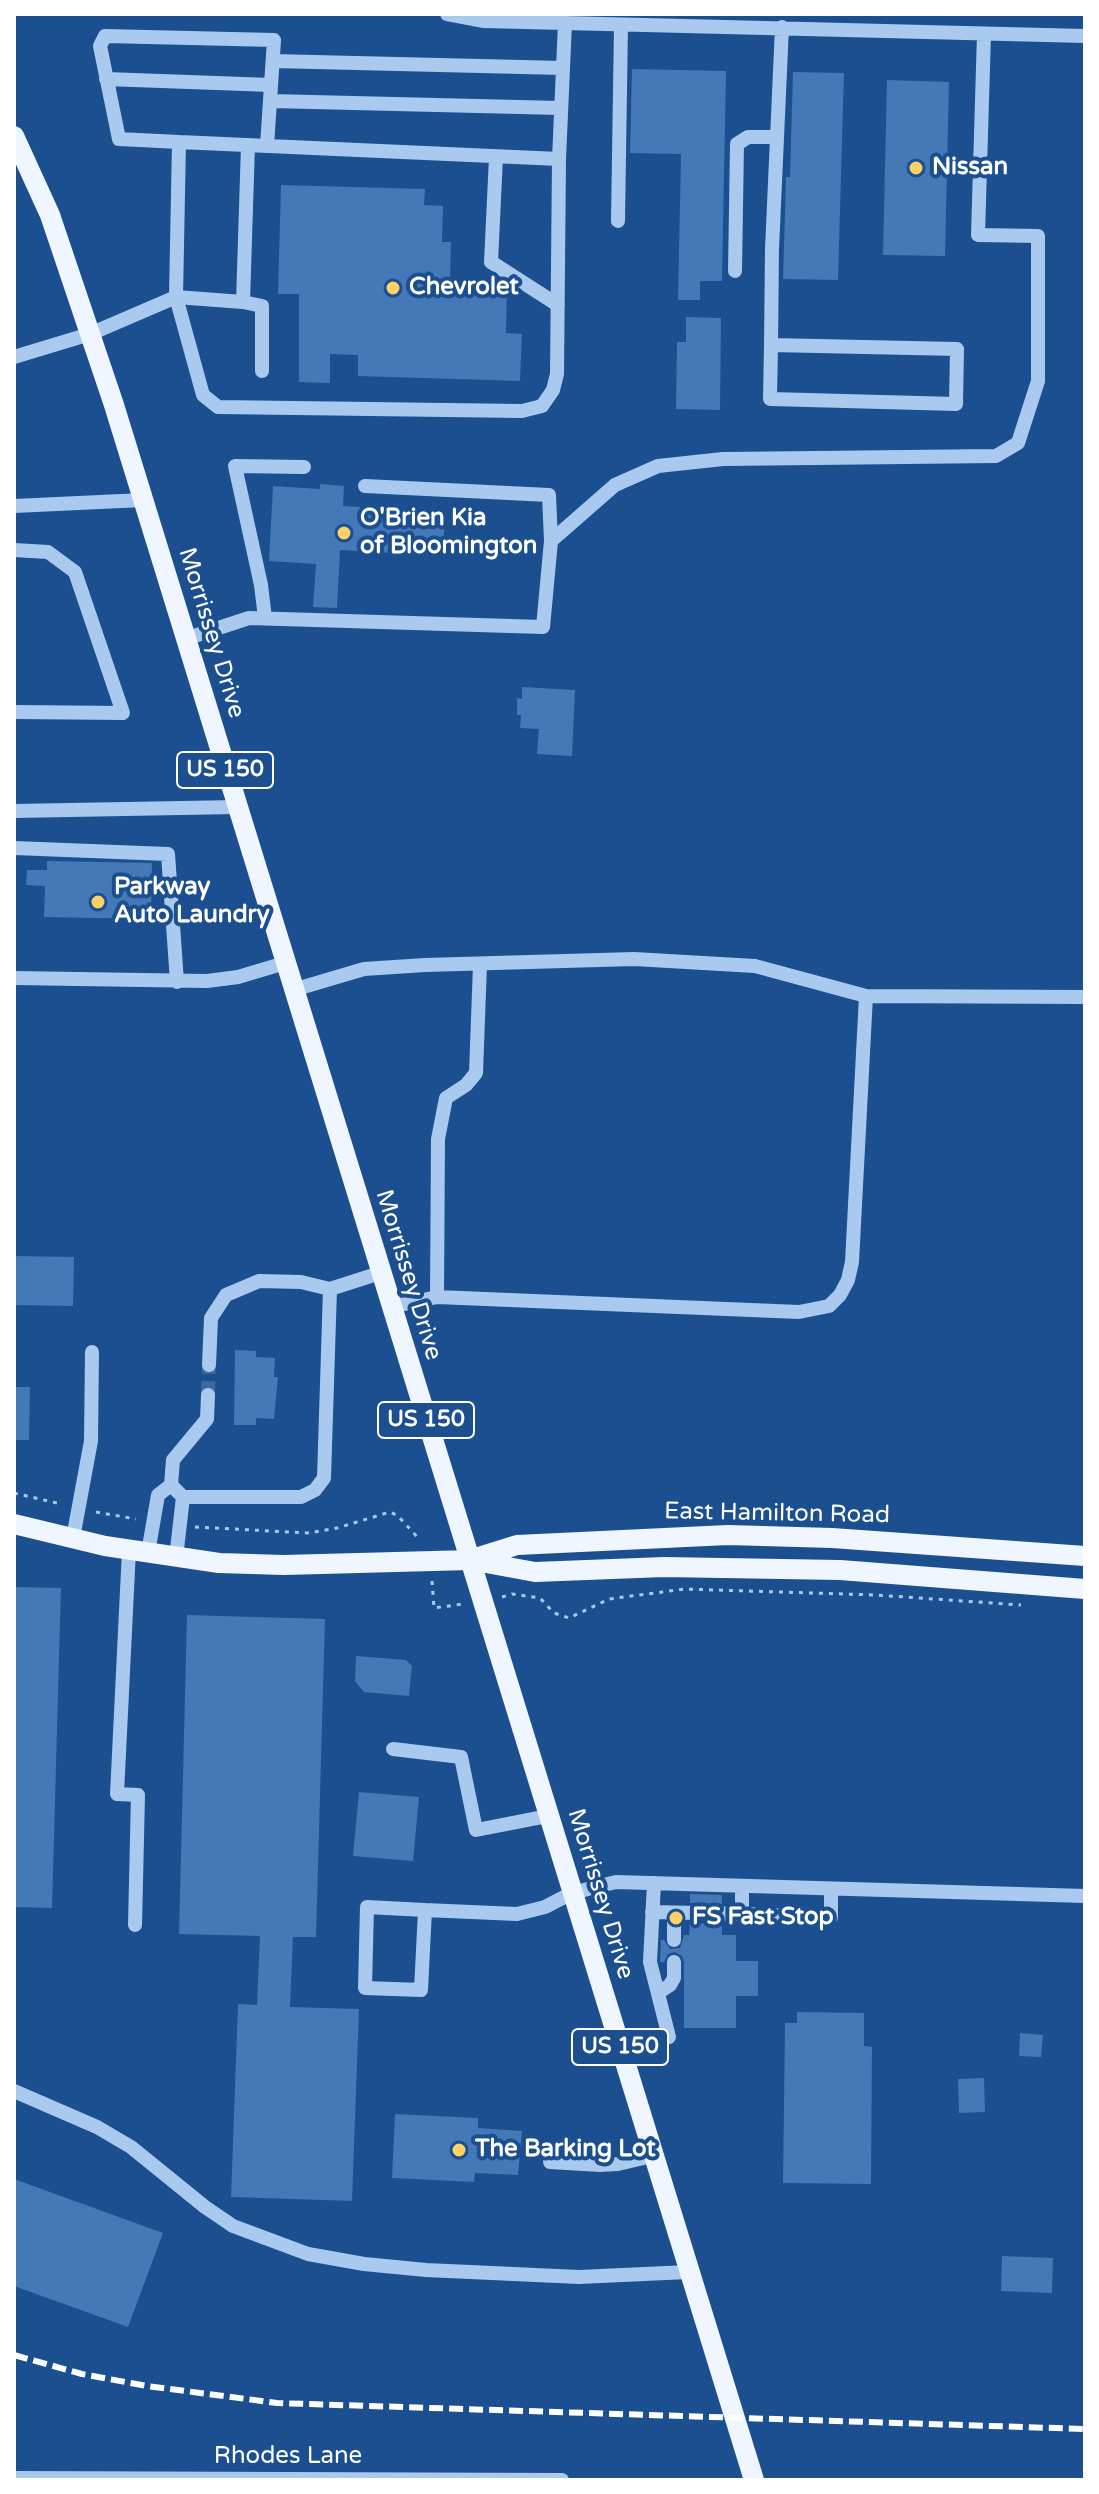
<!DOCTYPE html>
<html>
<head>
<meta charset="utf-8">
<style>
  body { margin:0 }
  #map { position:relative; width:1099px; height:2494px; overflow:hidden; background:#1b4f8f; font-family:"Varela Round",sans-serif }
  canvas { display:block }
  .frame { position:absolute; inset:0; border:16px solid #fff; pointer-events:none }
</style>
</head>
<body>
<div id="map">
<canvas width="1099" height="2494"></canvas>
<div class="frame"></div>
</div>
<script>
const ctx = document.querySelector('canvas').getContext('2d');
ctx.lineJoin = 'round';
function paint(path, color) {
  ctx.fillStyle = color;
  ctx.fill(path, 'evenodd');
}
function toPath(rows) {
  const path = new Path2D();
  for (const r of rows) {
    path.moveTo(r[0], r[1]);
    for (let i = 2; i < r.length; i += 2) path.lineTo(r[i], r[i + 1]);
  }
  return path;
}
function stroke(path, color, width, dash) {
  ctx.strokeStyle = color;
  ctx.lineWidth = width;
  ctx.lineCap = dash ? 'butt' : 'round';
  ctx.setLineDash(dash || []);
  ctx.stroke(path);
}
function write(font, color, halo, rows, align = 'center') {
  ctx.font = font + ' "Varela Round",sans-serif';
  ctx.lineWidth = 8;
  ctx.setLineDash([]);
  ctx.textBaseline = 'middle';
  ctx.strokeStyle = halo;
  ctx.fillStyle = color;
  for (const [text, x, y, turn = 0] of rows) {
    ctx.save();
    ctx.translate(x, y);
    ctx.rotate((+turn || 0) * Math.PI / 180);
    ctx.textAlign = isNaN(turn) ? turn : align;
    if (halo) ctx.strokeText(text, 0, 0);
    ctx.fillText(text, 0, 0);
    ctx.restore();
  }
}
paint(toPath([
  [632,69,726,71,722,281,700,281,700,300,678,300,681,154,630,153],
  [793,72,844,73,838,280,783,279,786,177,790,177],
  [887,80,949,82,945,256,883,255],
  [281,185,425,189,424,205,443,206,442,242,451,242,450,280,503,282,507,284,506,333,522,334,520,381,358,376,358,355,330,354,330,383,299,382,299,294,278,294],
  [686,317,721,318,720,410,676,409,677,342,686,342],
  [320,484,344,486,343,506,445,512,443,556,340,550,337,608,313,607,316,564,269,561,273,486,320,489],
  [522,687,575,690,572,756,537,754,539,729,520,728,521,715,517,715,517,698,522,699],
  [47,861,152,863,151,919,44,917,45,886,26,885,27,870,47,870],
  [14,1256,74,1257,73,1306,14,1305],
  [235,1350,256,1351,256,1357,275,1358,274,1377,278,1377,274,1419,256,1418,256,1425,234,1425],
  [14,1387,30,1387,29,1440,14,1440],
  [14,1587,61,1588,52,1908,14,1907],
  [187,1615,325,1619,316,1937,293,1937,290,2007,359,2009,352,2201,231,2197,238,2004,257,2005,260,1936,179,1934],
  [356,1656,406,1660,412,1666,409,1696,364,1692,355,1681],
  [359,1792,419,1797,413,1861,353,1856],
  [690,1894,722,1895,722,1904,690,1903],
  [690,1923,722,1924,722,1935,736,1935,736,1961,758,1961,758,1996,736,1996,736,2028,684,2028,684,1962,682,1956,675,1952,668,1954,664,1962,660,1962,661,1940,664,1940,670,1949,680,1948,684,1935,689,1935],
  [797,2012,864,2013,864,2046,872,2047,871,2184,783,2183,785,2023,797,2023],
  [1020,2033,1043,2035,1041,2057,1019,2056],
  [984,2078,985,2112,959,2113,958,2079],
  [395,2114,478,2118,478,2128,522,2131,518,2175,475,2173,474,2182,392,2178],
  [14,2179,163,2233,128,2327,14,2286],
  [1002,2256,1053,2258,1052,2293,1001,2291]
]), '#4478b7');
stroke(toPath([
  [208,1395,209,1365]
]), '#3d69a0', 14, [14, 7]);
stroke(toPath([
  [14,1493,61,1504],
  [96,1512,136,1519],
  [195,1527,309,1533,337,1528,390,1512,398,1516,420,1540],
  [432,1581,434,1608,463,1604],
  [502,1597,512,1594,540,1598,554,1613,569,1618,609,1599,685,1589,876,1595,1021,1605]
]), '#a9c9ee', 3, [4, 6]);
stroke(toPath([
  [447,14,484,21,1085,36],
  [273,61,563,68],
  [106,79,271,85],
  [271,101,560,108],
  [179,142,119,139,100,46,105,36,274,40,267,146],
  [248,145,243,302,176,297,203,395,218,407,522,411,542,406,553,390,557,374,559,159,565,23],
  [496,157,491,262,558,305],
  [618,221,621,25],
  [735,271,737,144,748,137,777,137],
  [243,302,262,306,262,371],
  [771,345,770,399,956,404,957,349,771,345,772,249,782,27],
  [14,357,90,334,176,297,179,142,559,159],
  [365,486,549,495,551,541],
  [14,506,143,500],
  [14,550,48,552,75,572,123,713,14,712],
  [265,618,261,585,235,466,304,467],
  [185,639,249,618,543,627,551,541,615,485,658,466,723,459,996,456,1018,443,1038,381,1038,236,978,235,984,34],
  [14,811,237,807],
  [14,848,168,854,177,982],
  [14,978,207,981,238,977,285,963],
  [293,990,364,969,425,965,634,959,755,966,866,996,1085,997],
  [437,1297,438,1139,446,1098,466,1085,476,1073,480,965],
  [391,1307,437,1297,799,1312,829,1306,840,1295,848,1280,852,1262,866,996],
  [209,1365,211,1318,226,1295,259,1281,301,1282,330,1289],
  [171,1485,173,1460,207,1419,208,1395],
  [183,1497,301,1497,315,1490,324,1478,330,1289,380,1273],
  [73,1538,91,1441,92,1352],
  [129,1550,117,1794,138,1795,135,1925],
  [148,1553,158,1495,171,1485,183,1497,176,1558],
  [393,1749,461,1757,476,1830,548,1816],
  [425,1910,367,1907,365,1988,421,1990,425,1910,517,1914,545,1907,572,1893,616,1882,1085,1896],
  [652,1912,742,1914,742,1886],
  [742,1914,831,1917,831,1889],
  [674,1940,674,1913],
  [658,1993,670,1985,674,1978,674,1962],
  [620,2050,669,2037,650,1962,654,1883],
  [14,2091,97,2127,131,2147,205,2207,233,2226,308,2254,364,2264,426,2270,579,2277,688,2272],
  [550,2162,600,2165,618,2164,652,2156],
  [14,2478,562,2480]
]), '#a9c9ee', 14);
stroke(toPath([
  [14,136,50,215,114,405,754,2480],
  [14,1524,105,1546,219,1563,284,1565,470,1560,535,1572,664,1567,840,1570,1085,1589],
  [472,1559,517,1545,728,1535,832,1538,1085,1556]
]), '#f0f6ff', 20);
stroke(toPath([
  [14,2355,82,2374,147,2386,277,2403,1085,2429]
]), '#fff', 6, [14, 6]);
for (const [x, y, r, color] of [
  [916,168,8,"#ffd166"],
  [393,288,8,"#ffd166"],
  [344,533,8,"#ffd166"],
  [98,902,8,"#ffd166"],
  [676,1918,8,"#ffd166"],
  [459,2150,8,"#ffd166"]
]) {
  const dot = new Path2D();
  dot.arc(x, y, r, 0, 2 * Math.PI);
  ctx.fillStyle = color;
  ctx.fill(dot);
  stroke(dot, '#1b4f8f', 3);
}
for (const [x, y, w] of [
  [225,770,96],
  [426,1420,96],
  [620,2047,96]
]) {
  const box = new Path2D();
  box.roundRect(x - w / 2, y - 18, w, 36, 6);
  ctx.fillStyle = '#1b4f8f';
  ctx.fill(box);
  stroke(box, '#fff', 2);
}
write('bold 22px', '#fff', null, [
  ["US 150",225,770],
  ["US 150",426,1420],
  ["US 150",620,2047]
]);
write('bold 24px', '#fff', '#1b4f8f', [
  ["Nissan",932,168],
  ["Chevrolet",409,288],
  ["O'Brien Kia",360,519],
  ["of Bloomington",360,547],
  ["Parkway",114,888],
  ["Auto Laundry",114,916],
  ["FS Fast Stop",692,1918],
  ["The Barking Lot",475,2150]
], 'left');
write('24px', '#fff', '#1b4f8f', [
  ["Morrissey Drive",211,633,73],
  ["Morrissey Drive",408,1275,73],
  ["East Hamilton Road",777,1514,1],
  ["Morrissey Drive",600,1894,73],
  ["Rhodes Lane",288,2457]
]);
</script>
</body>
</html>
